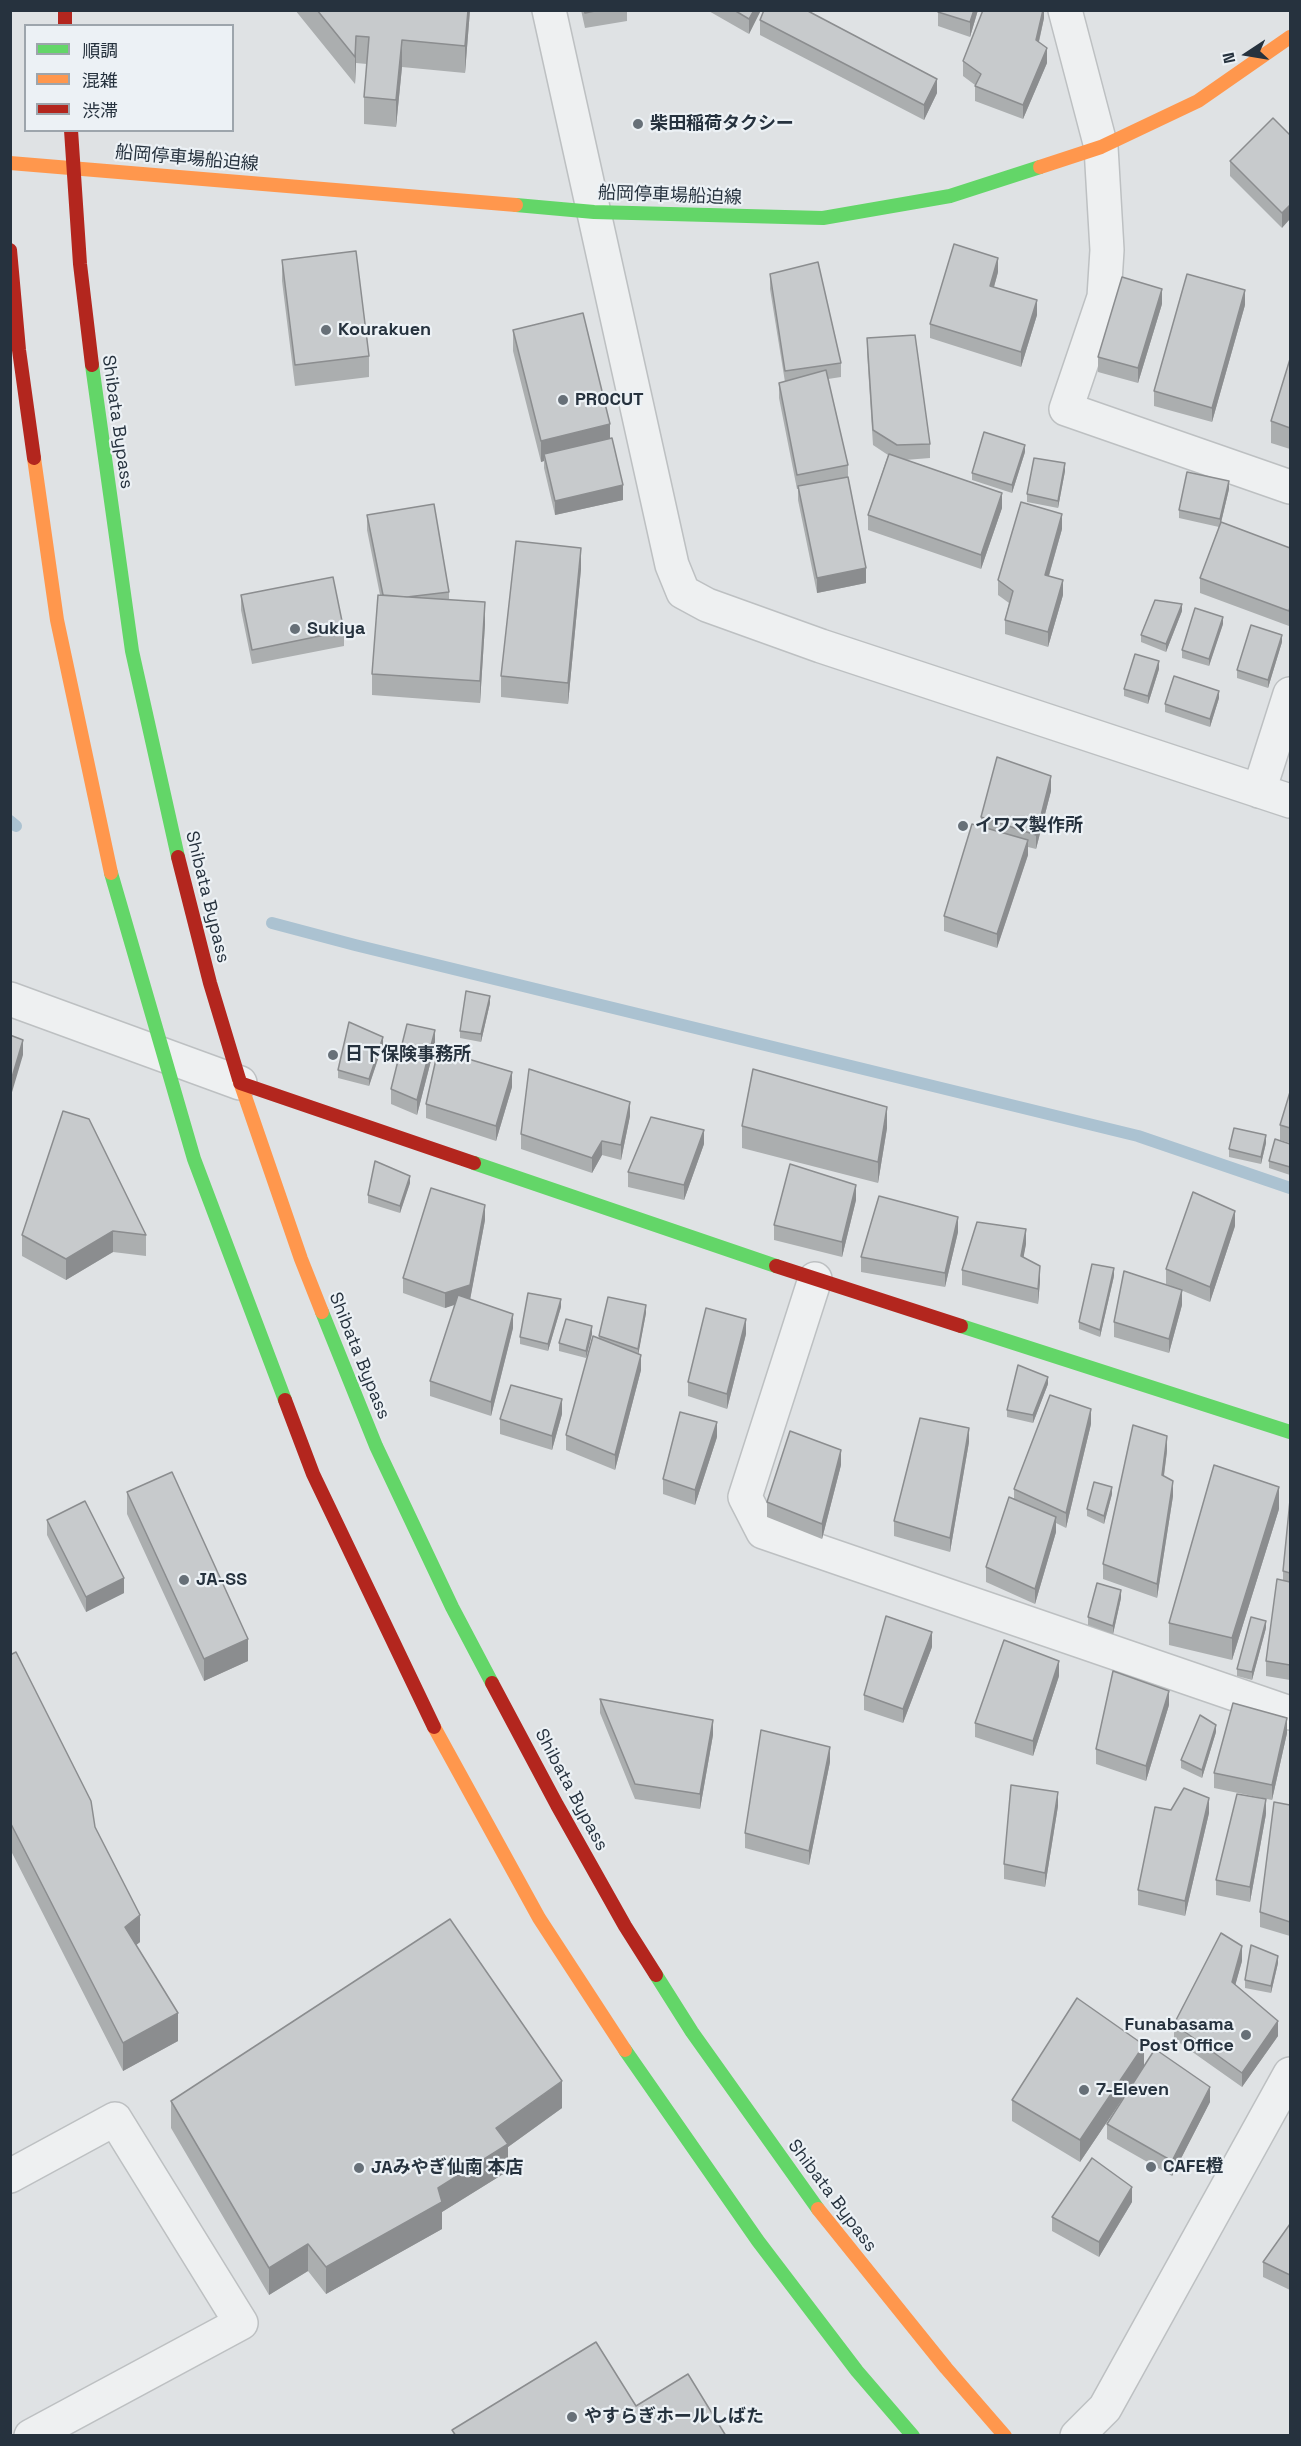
<!DOCTYPE html>
<html>
<head>
<meta charset="utf-8">
<style>
  body { margin:0 }
  #map { position:relative; width:1301px; height:2446px; overflow:hidden; background:#dfe2e4; font-family:"Space Grotesk","Noto Sans JP",sans-serif }
  canvas { display:block }
  .frame { position:absolute; inset:0; border:12px solid #26323e; pointer-events:none }
  .legend { position:absolute; left:24px; top:24px; width:210px; height:108px; box-sizing:border-box; background:#ecf1f5; border:2px solid #9da5ac; margin:0; padding:8px 10px; list-style:none; font-size:18px; color:#26323e }
  .legend li { display:flex; align-items:center; gap:12px; height:30px }
  .legend b { width:30px; border:2px solid #9da5ac }
  .north { position:absolute; left:1217px; top:24px; width:60px; height:60px; -webkit-text-stroke:4px #ecf1f5; paint-order:stroke; rotate:258deg; font-size:16px; font-weight:700; line-height:24px; text-align:center; color:#26323e }
  .north::after { content:''; display:block; margin:auto; width:21px; height:27px; background:#26323e; clip-path:polygon(50% 0,100% 100%,50% 72%,0 100%) }
</style>
</head>
<body>
<div id="map">
<canvas width="1301" height="2446"></canvas>
<div class="frame"></div>
<ul class="legend">
<li><b style="height:8px;background:#63d668"></b>順調</li>
<li><b style="height:8px;background:#ff974d"></b>混雑</li>
<li><b style="height:8px;background:#b3261e"></b>渋滞</li>
</ul>
<div class="north">N</div>
</div>
<script>
const ctx = document.querySelector('canvas').getContext('2d');
ctx.lineJoin = 'round';
function toPath(rows) {
  const path = new Path2D();
  for (const r of rows) {
    path.moveTo(r[0], r[1]);
    for (let i = 2; i < r.length; i += 2) path.lineTo(r[i], r[i + 1]);
  }
  return path;
}
function stroke(path, color, width, dash) {
  ctx.strokeStyle = color;
  ctx.lineWidth = width;
  ctx.lineCap = dash ? 'butt' : 'round';
  ctx.setLineDash(dash || []);
  ctx.stroke(path);
}
function paint(path, color) {
  ctx.fillStyle = color;
  ctx.fill(path, 'evenodd');
}
function write(font, color, halo, rows, align = 'center') {
  ctx.font = font + ' "Space Grotesk","Noto Sans JP",sans-serif';
  ctx.lineWidth = 4.5;
  ctx.setLineDash([]);
  ctx.textBaseline = 'middle';
  ctx.strokeStyle = halo;
  ctx.fillStyle = color;
  for (const [text, x, y, turn = 0] of rows) {
    ctx.save();
    ctx.translate(x, y);
    ctx.rotate((+turn || 0) * Math.PI / 180);
    ctx.textAlign = isNaN(turn) ? turn : align;
    if (halo) ctx.strokeText(text, 0, 0);
    ctx.fillText(text, 0, 0);
    ctx.restore();
  }
}
stroke(toPath([
  [10,821,16,826],
  [272,923,355,945,1138,1136,1290,1188]
]), '#abc2d1', 12);
const street = toPath([
  [549,10,672,565,683,592,707,605,821,646,1290,801],
  [1065,10,1101,147,1107,250,1104,297,1066,409,1290,487],
  [1259,791,1290,694],
  [10,999,240,1083],
  [815,1279,745,1497,763,1532,1290,1713],
  [10,2176,115,2119,241,2323,31,2436],
  [1077,2436,1105,2408,1290,2074]
]);
stroke(street, '#bdc0c2', 36);
stroke(street, '#eef0f1', 33);
stroke(toPath([
  [516,205,594,212,823,218,950,196,1040,167],
  [92,365,132,651,178,857],
  [111,873,194,1159,285,1400],
  [474,1163,776,1266],
  [322,1312,376,1446,452,1607,492,1683],
  [961,1326,1290,1432],
  [656,1975,692,2032,818,2209],
  [625,2050,758,2241,857,2371,913,2436]
]), '#63d668', 14);
stroke(toPath([
  [10,163,516,205],
  [1040,167,1101,147,1198,101,1290,37],
  [34,458,57,620,111,873],
  [239,1079,301,1259,322,1312],
  [434,1727,539,1918,625,2050],
  [818,2209,946,2368,1005,2436]
]), '#ff974d', 14);
stroke(toPath([
  [65,10,65,26],
  [71,130,80,264,92,365],
  [10,250,19,350,34,458],
  [178,857,210,983,239,1079],
  [240,1083,474,1163],
  [776,1266,961,1326],
  [285,1400,313,1474,434,1727],
  [492,1683,557,1805,625,1926,656,1975]
]), '#b3261e', 14);
paint(toPath([
  [295,10,470,10,465,73,402,67,396,127,364,124,364,97,367,64,356,63,355,84],
  [581,10,627,10,627,21,585,28],
  [707,10,761,10,749,34],
  [978,10,970,37,938,26,938,12],
  [1044,10,1044,18,1039,42,1047,63,1023,119,975,101,975,85,963,76,963,61],
  [760,20,937,93,924,120,760,35],
  [1290,135,1282,228,1230,176,1230,161],
  [282,260,369,356,369,377,295,386,282,281],
  [998,272,994,287,1037,315,1021,367,930,338,930,324],
  [770,274,841,363,841,377,828,379,848,465,848,479,866,583,817,593,798,500,798,489,797,489,779,398,779,383,785,382,770,289],
  [1162,304,1138,383,1098,372,1098,357],
  [1245,305,1212,422,1154,406,1154,391],
  [513,330,610,439,623,500,555,515,544,468,544,461,541,462,513,351],
  [867,338,930,444,930,458,905,460,1002,508,981,569,868,530,868,515,888,455,873,445,867,352],
  [1290,359,1290,449,1271,443,1271,421],
  [1025,452,1012,493,972,480,972,473],
  [1065,471,1058,508,1027,502,1027,494],
  [1229,489,1221,522,1290,548,1289,626,1200,593,1200,578,1219,527,1179,518,1179,510],
  [367,515,449,592,449,600,485,624,480,703,372,695,372,674,380,595,367,530],
  [1062,529,1049,576,1063,595,1048,647,1005,634,1005,620,1009,603,998,595,998,580],
  [581,569,568,704,501,697,501,676],
  [241,595,344,631,344,646,252,664,241,610],
  [1182,611,1166,652,1141,642,1141,635],
  [1223,624,1209,666,1182,658,1182,650],
  [1282,642,1268,688,1237,678,1237,670],
  [1159,669,1148,704,1124,696,1124,689],
  [1219,698,1210,727,1165,712,1165,704],
  [1051,791,1036,849,1028,847,1028,855,997,948,944,931,944,916,981,826,981,817],
  [490,1003,481,1042,460,1038,460,1031],
  [383,1044,369,1086,338,1078,338,1070],
  [435,1045,417,1115,391,1104,391,1089],
  [512,1087,496,1141,426,1118,426,1104],
  [1290,1092,1290,1143,1280,1140,1280,1125],
  [63,1111,146,1235,146,1256,113,1252,66,1280,22,1256,22,1235],
  [630,1116,621,1160,602,1155,592,1173,521,1149,521,1134],
  [742,1126,887,1128,878,1183,742,1148],
  [1266,1143,1261,1164,1229,1157,1229,1149],
  [704,1144,684,1200,628,1187,628,1172],
  [1290,1144,1290,1175,1269,1168,1269,1161],
  [410,1183,400,1213,368,1203,368,1195],
  [856,1200,842,1257,774,1240,774,1225],
  [485,1220,470,1299,513,1328,491,1416,430,1396,430,1381,455,1304,445,1308,403,1293,403,1278],
  [1235,1226,1210,1302,1166,1284,1166,1269],
  [958,1232,945,1287,861,1272,861,1257],
  [1026,1244,1023,1257,1040,1281,1038,1304,962,1285,962,1270],
  [1114,1276,1100,1337,1079,1329,1079,1322],
  [1182,1305,1169,1353,1114,1337,1114,1322],
  [561,1307,548,1351,520,1344,520,1337],
  [646,1313,638,1354,641,1370,615,1470,566,1450,566,1435,599,1339,599,1336],
  [592,1334,586,1358,559,1351,559,1343],
  [746,1334,727,1409,688,1396,688,1382],
  [1048,1384,1033,1423,1007,1417,1007,1410],
  [562,1414,552,1450,500,1434,500,1419],
  [1091,1424,1066,1528,1056,1523,1056,1532,1035,1604,986,1582,986,1567,1014,1499,1014,1489],
  [717,1437,695,1505,663,1494,663,1479],
  [969,1442,950,1552,894,1536,894,1521],
  [1167,1451,1164,1476,1173,1496,1157,1598,1103,1579,1103,1564],
  [841,1465,822,1539,767,1517,767,1502],
  [127,1492,248,1661,204,1681,127,1514],
  [1112,1494,1104,1524,1087,1516,1087,1509],
  [1290,1500,1290,1680,1266,1676,1266,1661,1283,1581,1283,1571],
  [1279,1509,1232,1660,1169,1645,1169,1623],
  [47,1520,124,1593,86,1612,47,1535],
  [1121,1598,1113,1634,1088,1625,1088,1617],
  [1266,1628,1252,1680,1237,1676,1237,1669],
  [932,1647,903,1723,864,1710,864,1695],
  [10,1655,95,1827,140,1942,136,1945,178,2041,123,2071,10,1849],
  [1059,1676,1033,1756,975,1737,975,1723],
  [600,1699,713,1735,700,1809,635,1799,600,1713],
  [1169,1705,1146,1781,1096,1764,1096,1749],
  [1216,1732,1202,1778,1181,1768,1181,1760],
  [1287,1733,1272,1800,1214,1788,1214,1773],
  [830,1762,809,1865,745,1848,745,1833],
  [1290,1805,1290,1936,1260,1927,1260,1912],
  [1058,1806,1045,1887,1004,1879,1004,1864],
  [1171,1810,1209,1813,1185,1916,1138,1905,1138,1890],
  [1266,1814,1250,1902,1216,1895,1216,1880],
  [1242,1961,1235,1985,1278,2036,1242,2087,1174,2039,1174,2024],
  [1278,1963,1271,1993,1245,1988,1245,1980],
  [1144,2067,1210,2102,1172,2176,1107,2139,1107,2124,1143,2068,1080,2162,1012,2121,1012,2100],
  [171,2101,562,2108,508,2147,508,2171,442,2212,442,2229,326,2294,308,2271,269,2295,171,2128],
  [1132,2202,1099,2257,1052,2231,1052,2217],
  [1290,2224,1290,2290,1263,2277,1263,2262]
]), '#abaeaf');
paint(toPath([
  [468,10,470,10,465,73,465,46],
  [754,10,761,10,749,34,749,19],
  [974,10,978,10,970,37,970,22],
  [1043,10,1044,10,1044,18,1036,54,1036,40],
  [356,36,356,63,355,84,355,57],
  [402,40,402,67,396,127,396,100],
  [1047,48,1047,63,1023,119,1023,105],
  [937,79,937,93,924,120,924,105],
  [1290,205,1290,219,1282,228,1282,213],
  [998,258,998,272,990,301,990,286],
  [1162,289,1162,304,1138,383,1138,368],
  [1245,290,1245,305,1212,422,1212,408],
  [1037,300,1037,315,1021,367,1021,352],
  [610,424,610,445,544,454,544,461,541,462,541,441],
  [1025,445,1025,452,1012,493,1012,485],
  [1065,463,1065,471,1058,508,1058,501],
  [1229,481,1229,489,1220,527,1220,519],
  [623,485,623,500,555,515,555,501],
  [1002,493,1002,508,981,569,981,555],
  [1062,514,1062,529,1045,589,1045,575],
  [581,548,581,569,568,704,568,683],
  [866,568,866,583,817,593,817,578],
  [1063,580,1063,595,1048,647,1048,632],
  [485,602,485,624,480,703,480,681],
  [1182,604,1182,611,1166,652,1166,644],
  [1290,607,1290,621,1289,626,1289,611],
  [1223,617,1223,624,1209,666,1209,659],
  [1282,635,1282,642,1268,688,1268,680],
  [1159,661,1159,669,1148,704,1148,696],
  [1219,691,1219,698,1210,727,1210,719],
  [1051,776,1051,791,1036,849,1036,835],
  [1028,840,1028,855,997,948,997,934],
  [490,996,490,1003,481,1042,481,1034],
  [435,1030,435,1045,417,1115,417,1100],
  [383,1037,383,1044,369,1086,369,1079],
  [23,1040,23,1055,10,1099,10,1084],
  [512,1072,512,1087,496,1141,496,1126],
  [630,1102,630,1116,621,1160,621,1145],
  [887,1107,887,1128,878,1183,878,1162],
  [704,1130,704,1144,684,1200,684,1185],
  [1266,1135,1266,1143,1261,1164,1261,1157],
  [602,1141,602,1155,592,1173,592,1158],
  [410,1176,410,1183,400,1213,400,1206],
  [856,1185,856,1200,842,1257,842,1242],
  [485,1205,485,1220,470,1300,445,1308,445,1293],
  [1235,1211,1235,1226,1210,1302,1210,1287],
  [958,1217,958,1232,945,1287,945,1273],
  [1026,1229,1026,1244,1021,1271,1021,1256],
  [113,1231,113,1252,66,1280,66,1259],
  [1040,1266,1040,1281,1038,1304,1038,1289],
  [1114,1268,1114,1276,1100,1337,1100,1330],
  [1182,1290,1182,1305,1169,1353,1169,1339],
  [561,1299,561,1307,548,1351,548,1344],
  [646,1305,646,1313,638,1356,638,1349],
  [513,1314,513,1328,491,1416,491,1402],
  [746,1319,746,1334,727,1409,727,1394],
  [592,1326,592,1334,586,1358,586,1351],
  [641,1355,641,1370,615,1470,615,1455],
  [1048,1377,1048,1384,1033,1423,1033,1415],
  [562,1399,562,1414,552,1450,552,1436],
  [1091,1409,1091,1424,1066,1528,1066,1513],
  [717,1422,717,1437,695,1505,695,1490],
  [969,1428,969,1442,950,1552,950,1538],
  [1167,1436,1167,1451,1162,1489,1162,1475],
  [841,1450,841,1465,822,1539,822,1524],
  [1173,1481,1173,1496,1157,1598,1157,1584],
  [1112,1487,1112,1494,1104,1524,1104,1516],
  [1279,1487,1279,1509,1232,1660,1232,1638],
  [1056,1517,1056,1532,1035,1604,1035,1589],
  [124,1578,124,1593,86,1612,86,1597],
  [1121,1590,1121,1598,1113,1634,1113,1626],
  [1266,1621,1266,1628,1252,1680,1252,1672],
  [932,1632,932,1647,903,1723,903,1709],
  [248,1639,248,1661,204,1681,204,1659],
  [1059,1661,1059,1676,1033,1756,1033,1741],
  [1169,1691,1169,1705,1146,1781,1146,1766],
  [1287,1718,1287,1733,1272,1800,1272,1785],
  [713,1720,713,1735,700,1809,700,1794],
  [1216,1725,1216,1732,1202,1778,1202,1770],
  [830,1747,830,1762,809,1865,809,1851],
  [1058,1792,1058,1806,1045,1887,1045,1873],
  [1209,1798,1209,1813,1185,1916,1185,1901],
  [1266,1799,1266,1814,1250,1902,1250,1887],
  [140,1915,140,1942,125,1954,125,1927],
  [1242,1946,1242,1961,1232,1997,1232,1982],
  [1278,1956,1278,1963,1271,1993,1271,1986],
  [178,2013,178,2041,123,2071,123,2043],
  [1278,2021,1278,2036,1242,2087,1242,2073],
  [1144,2045,1144,2067,1080,2162,1080,2140],
  [562,2081,562,2108,508,2147,508,2171,442,2212,442,2229,326,2294,326,2267,438,2188,496,2128],
  [1210,2087,1210,2102,1172,2176,1172,2161],
  [1132,2187,1132,2202,1099,2257,1099,2242],
  [308,2244,308,2271,269,2295,269,2268]
]), '#8b8d8f');
const building = toPath([
  [317,10,468,10,465,46,402,40,396,100,364,97,369,37,356,36,355,57,317,10],
  [584,10,600,10,585,13,584,10],
  [734,10,754,10,749,19,734,10],
  [764,10,806,10,937,79,924,105,760,20,764,10],
  [939,10,974,10,970,22,938,12,939,10],
  [983,10,1043,10,1036,40,1047,48,1023,105,975,86,981,74,963,61,983,10],
  [1273,118,1290,135,1290,205,1282,213,1230,161,1273,118],
  [954,244,998,258,990,286,1037,300,1021,352,930,324,954,244],
  [356,251,369,356,295,365,282,260,356,251],
  [818,262,841,363,785,371,770,274,818,262],
  [1187,274,1245,290,1212,408,1154,391,1187,274],
  [1122,277,1162,289,1138,368,1098,357,1122,277],
  [583,313,610,424,541,441,513,330,583,313],
  [915,335,930,444,897,445,873,430,867,338,915,335],
  [1290,359,1290,428,1271,421,1290,359],
  [826,370,848,465,797,475,779,383,826,370],
  [984,432,1025,445,1012,485,972,473,984,432],
  [612,438,623,485,555,501,544,454,612,438],
  [889,454,1002,493,981,555,868,515,889,454],
  [1034,458,1065,463,1058,501,1027,494,1034,458],
  [1187,472,1229,481,1220,519,1179,510,1187,472],
  [848,477,866,568,817,578,798,486,848,477],
  [1021,502,1062,514,1045,575,1063,580,1048,632,1005,620,1013,591,998,580,1021,502],
  [434,504,449,592,407,597,383,595,367,515,434,504],
  [1221,522,1290,548,1290,607,1289,611,1200,578,1221,522],
  [516,541,581,548,568,683,501,676,516,541],
  [333,577,344,631,252,650,241,595,333,577],
  [378,595,485,602,480,681,372,674,378,595],
  [1155,600,1182,604,1166,644,1141,635,1155,600],
  [1195,608,1223,617,1209,659,1182,650,1195,608],
  [1251,625,1282,635,1268,680,1237,670,1251,625],
  [1135,654,1159,661,1148,696,1124,689,1135,654],
  [1174,676,1219,691,1210,719,1165,704,1174,676],
  [997,757,1051,776,1036,835,981,817,997,757],
  [972,824,1028,840,997,934,944,916,972,824],
  [466,991,490,996,481,1034,460,1031,466,991],
  [349,1022,383,1037,369,1079,338,1070,349,1022],
  [407,1024,435,1030,417,1100,391,1089,407,1024],
  [10,1035,23,1040,10,1084,10,1035],
  [438,1050,512,1072,496,1126,426,1104,438,1050],
  [529,1069,630,1102,621,1145,602,1141,592,1158,521,1134,529,1069],
  [753,1069,887,1107,878,1162,742,1126,753,1069],
  [1290,1092,1290,1128,1280,1125,1290,1092],
  [63,1111,89,1119,146,1235,113,1231,66,1259,22,1235,63,1111],
  [651,1117,704,1130,684,1185,628,1172,651,1117],
  [1234,1128,1266,1135,1261,1157,1229,1149,1234,1128],
  [1275,1139,1290,1144,1290,1167,1269,1161,1275,1139],
  [375,1161,410,1176,400,1206,368,1195,375,1161],
  [790,1164,856,1185,842,1242,774,1225,790,1164],
  [431,1188,485,1205,470,1285,445,1293,403,1278,431,1188],
  [1193,1192,1235,1211,1210,1287,1166,1269,1193,1192],
  [879,1196,958,1217,945,1273,861,1257,879,1196],
  [977,1222,1026,1229,1021,1256,1040,1266,1038,1289,962,1270,977,1222],
  [1092,1264,1114,1268,1100,1330,1079,1322,1092,1264],
  [1124,1271,1182,1290,1169,1339,1114,1322,1124,1271],
  [528,1293,561,1299,548,1344,520,1337,528,1293],
  [458,1295,513,1314,491,1402,430,1381,458,1295],
  [608,1297,646,1305,638,1349,599,1336,608,1297],
  [706,1308,746,1319,727,1394,688,1382,706,1308],
  [566,1319,592,1326,586,1351,559,1343,566,1319],
  [593,1336,641,1355,615,1455,566,1435,593,1336],
  [1018,1365,1048,1377,1033,1415,1007,1410,1018,1365],
  [511,1385,562,1399,552,1436,500,1419,511,1385],
  [1050,1395,1091,1409,1066,1513,1014,1489,1050,1395],
  [680,1412,717,1422,695,1490,663,1479,680,1412],
  [920,1418,969,1428,950,1538,894,1521,920,1418],
  [1133,1425,1167,1436,1162,1475,1173,1481,1157,1584,1103,1564,1133,1425],
  [790,1431,841,1450,822,1524,767,1502,790,1431],
  [1214,1465,1279,1487,1232,1638,1169,1623,1214,1465],
  [172,1472,248,1639,204,1659,127,1492,172,1472],
  [1094,1482,1112,1487,1104,1516,1087,1509,1094,1482],
  [1009,1497,1056,1517,1035,1589,986,1567,1009,1497],
  [1290,1500,1290,1573,1283,1571,1290,1500],
  [85,1501,124,1578,86,1597,47,1520,85,1501],
  [1277,1579,1290,1582,1290,1665,1266,1661,1277,1579],
  [1097,1583,1121,1590,1113,1626,1088,1617,1097,1583],
  [886,1616,932,1632,903,1709,864,1695,886,1616],
  [1251,1617,1266,1621,1252,1672,1237,1669,1251,1617],
  [1004,1640,1059,1661,1033,1741,975,1723,1004,1640],
  [16,1652,91,1801,95,1827,140,1915,125,1927,178,2013,123,2043,10,1822,10,1655,16,1652],
  [1113,1671,1169,1691,1146,1766,1096,1749,1113,1671],
  [600,1699,713,1720,700,1794,635,1784,600,1699],
  [1233,1703,1287,1718,1272,1785,1214,1773,1233,1703],
  [1200,1715,1216,1725,1202,1770,1181,1760,1200,1715],
  [761,1730,830,1747,809,1851,745,1833,761,1730],
  [1011,1785,1058,1792,1045,1873,1004,1864,1011,1785],
  [1184,1788,1209,1798,1185,1901,1138,1890,1155,1807,1171,1810,1184,1788],
  [1237,1794,1266,1799,1250,1887,1216,1880,1237,1794],
  [1274,1802,1290,1805,1290,1922,1260,1912,1274,1802],
  [450,1919,562,2081,496,2128,508,2144,438,2188,442,2202,326,2267,308,2244,269,2268,171,2101,450,1919],
  [1221,1933,1242,1946,1232,1982,1278,2021,1242,2073,1174,2024,1221,1933],
  [1251,1945,1278,1956,1271,1986,1245,1980,1251,1945],
  [1077,1998,1144,2045,1080,2140,1012,2100,1077,1998],
  [1155,2049,1210,2087,1172,2161,1107,2124,1155,2049],
  [1092,2158,1132,2187,1099,2242,1052,2217,1092,2158],
  [1290,2224,1290,2275,1263,2262,1290,2224],
  [596,2342,636,2406,688,2374,726,2436,456,2436,452,2430,596,2342]
]);
paint(building, '#c7cacc');
stroke(building, '#8b8d8f', 1.5);
for (const [x, y, r, color] of [
  [638,124,6,"#677078"],
  [326,330,6,"#677078"],
  [563,400,6,"#677078"],
  [295,629,6,"#677078"],
  [963,826,6,"#677078"],
  [333,1055,6,"#677078"],
  [184,1580,6,"#677078"],
  [1246,2035,6,"#677078"],
  [1084,2090,6,"#677078"],
  [1151,2167,6,"#677078"],
  [359,2168,6,"#677078"],
  [572,2417,6,"#677078"]
]) {
  const dot = new Path2D();
  dot.arc(x, y, r, 0, 2 * Math.PI);
  ctx.fillStyle = color;
  ctx.fill(dot);
  stroke(dot, '#ecf1f5', 2);
}
write('bold 18px', '#26323e', '#ecf1f5', [
  ["柴田稲荷タクシー",650,124],
  ["Kourakuen",338,330],
  ["PROCUT",575,400],
  ["Sukiya",307,629],
  ["イワマ製作所",975,826],
  ["日下保険事務所",345,1055],
  ["JA-SS",196,1580],
  ["Funabasama",1234,2025,"right"],
  ["Post Office",1234,2046,"right"],
  ["7-Eleven",1096,2090],
  ["CAFE橙",1163,2167],
  ["JAみやぎ仙南 本店",371,2168],
  ["やすらぎホールしばた",584,2417]
], 'left');
write('18px', '#26323e', '#ecf1f5', [
  ["船岡停車場船迫線",187,159,5],
  ["船岡停車場船迫線",670,196,2],
  ["Shibata Bypass",117,422,82],
  ["Shibata Bypass",207,897,76],
  ["Shibata Bypass",359,1356,68],
  ["Shibata Bypass",571,1790,62],
  ["Shibata Bypass",832,2196,53]
]);
</script>
</body>
</html>
